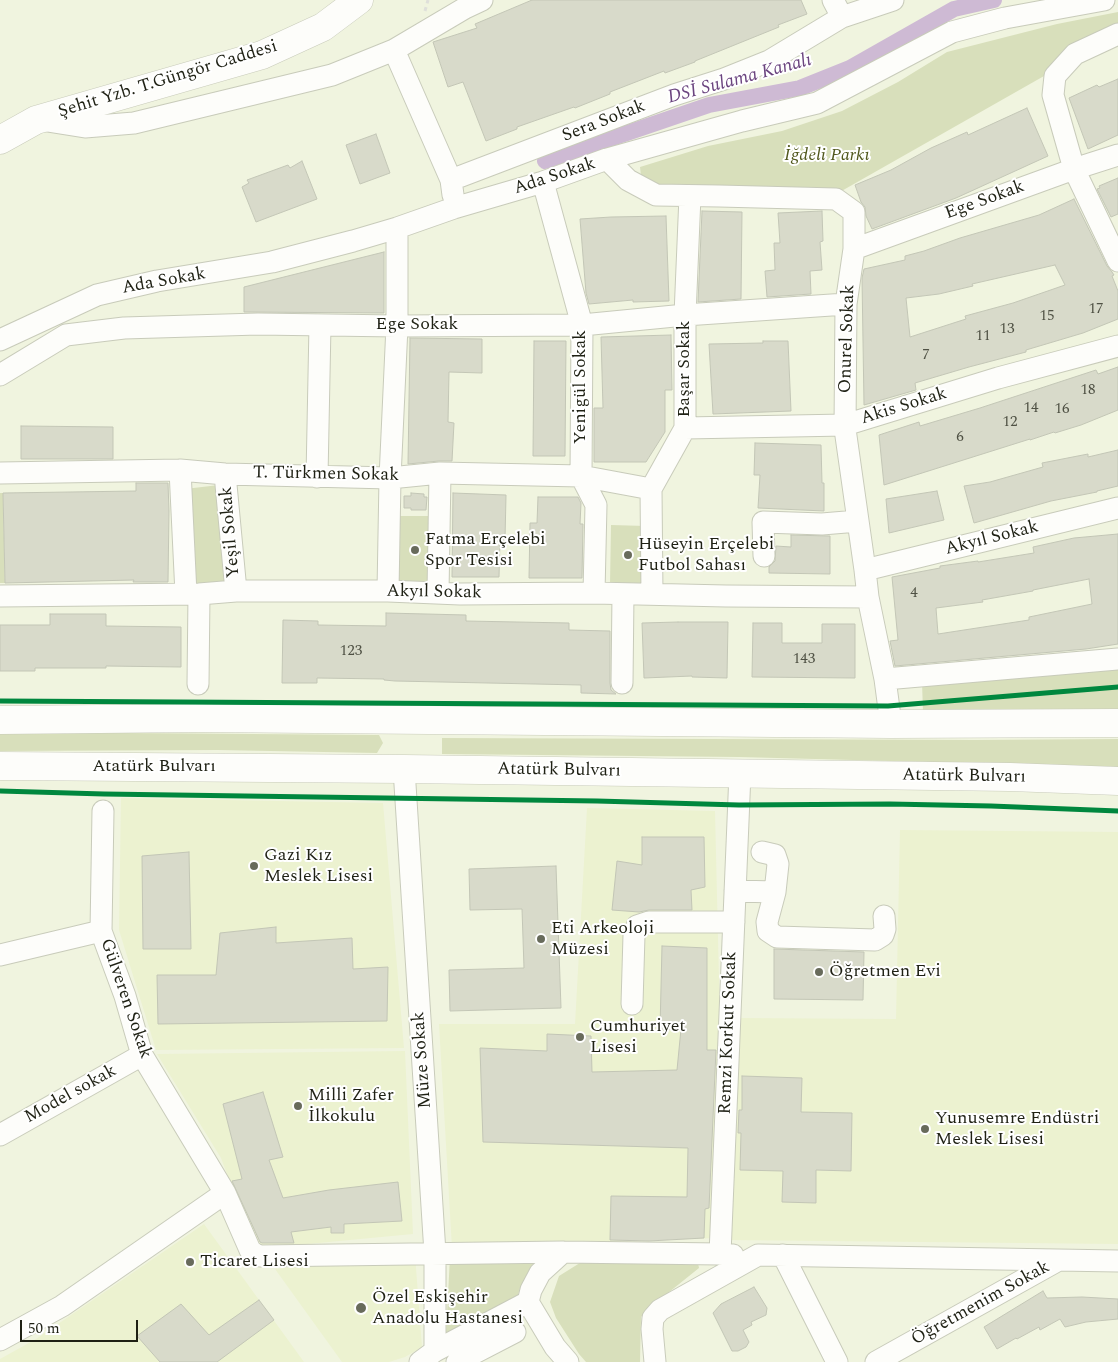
<!DOCTYPE html>
<html>
<head>
<meta charset="utf-8">
<style>
  body { margin:0 }
  #map { position:relative; width:1118px; height:1362px; overflow:hidden; background:#f0f4df; font-family:Spectral,serif }
  canvas { display:block }
  .scale { position:absolute; left:20px; top:1320px; width:118px; height:22px; box-sizing:border-box; border:2px solid #1f2114; border-top:0; padding-left:6px; font-size:15px; line-height:18px; white-space:nowrap; color:#1f2114; -webkit-text-stroke:4px #fff; paint-order:stroke }
</style>
</head>
<body>
<div id="map">
<canvas width="1118" height="1362"></canvas>
<div class="scale">50 m</div>
</div>
<script>
const ctx = document.querySelector('canvas').getContext('2d');
ctx.lineJoin = 'round';
function paint(path, color) {
  ctx.fillStyle = color;
  ctx.fill(path, 'evenodd');
}
function toPath(rows) {
  const path = new Path2D();
  for (const r of rows) {
    path.moveTo(r[0], r[1]);
    for (let i = 2; i < r.length; i += 2) path.lineTo(r[i], r[i + 1]);
  }
  return path;
}
function stroke(path, color, width, dash) {
  ctx.strokeStyle = color;
  ctx.lineWidth = width;
  ctx.lineCap = dash ? 'butt' : 'round';
  ctx.setLineDash(dash || []);
  ctx.stroke(path);
}
function write(font, color, halo, rows, align = 'center') {
  ctx.font = font + ' Spectral,serif';
  ctx.lineWidth = 4;
  ctx.setLineDash([]);
  ctx.textBaseline = 'middle';
  ctx.strokeStyle = halo;
  ctx.fillStyle = color;
  for (const [text, x, y, turn = 0] of rows) {
    ctx.save();
    ctx.translate(x, y);
    ctx.rotate((+turn || 0) * Math.PI / 180);
    ctx.textAlign = isNaN(turn) ? turn : align;
    if (halo) ctx.strokeText(text, 0, 0);
    ctx.fillText(text, 0, 0);
    ctx.restore();
  }
}
paint(toPath([
  [121,798,383,803,404,1048,156,1050,119,930],
  [587,808,715,811,720,1023,715,1238,452,1248,439,1024,575,1024],
  [900,830,1118,832,1118,1244,727,1240,738,1018,896,1019],
  [405,1051,413,1234,255,1249,221,1158,157,1054],
  [204,1224,304,1362,0,1362,0,1359,36,1339],
  [415,1255,422,1347,405,1357,389,1362,342,1362,275,1269]
]), '#ecf2d0');
paint(toPath([
  [1118,12,1118,34,838,193,642,184,640,167,708,146,782,131,842,111,898,82,947,52,1057,24],
  [219,485,227,587,193,588,185,489],
  [0,493,3,493,5,583,0,583],
  [400,516,433,516,431,584,398,583],
  [611,525,646,526,645,585,610,584],
  [1118,667,1118,713,923,712,922,682],
  [0,732,379,735,383,743,377,753,218,750,0,751],
  [442,738,976,740,1118,739,1118,767,739,757,442,754],
  [450,1257,535,1260,520,1288,517,1298,446,1333],
  [583,1261,698,1263,699,1268,648,1309,641,1317,640,1362,586,1362,579,1354,556,1318,550,1302,559,1276]
]), '#d8dfbb');
stroke(toPath([
  [545,161,709,105,800,88,850,68,954,9,994,0]
]), '#cebad4', 16);
const building = toPath([
  [532,0,801,0,807,14,778,25,779,27,695,61,695,62,665,73,664,71,610,92,610,94,575,108,574,107,517,127,517,129,486,141,463,82,448,87,433,42,477,28,475,24,532,0],
  [1118,79,1118,135,1088,149,1069,98,1097,85,1099,87,1118,79],
  [1027,108,1048,156,956,198,872,229,866,216,865,207,861,202,855,185,891,170,931,148,967,132,968,135,1027,108],
  [376,134,390,173,360,184,346,145,376,134],
  [302,161,317,199,256,222,242,187,249,183,247,180,288,165,290,168,302,161],
  [1118,178,1118,214,1111,217,1097,189,1100,188,1099,186,1118,178],
  [1074,199,1107,266,1112,272,1114,275,1112,276,1118,291,1118,319,1083,333,1026,350,1026,352,969,367,915,383,916,390,864,405,862,278,864,269,905,260,905,256,924,251,960,238,1039,215,1074,199],
  [1055,265,1065,285,1013,303,965,316,966,319,910,337,906,298,939,294,973,286,972,284,1055,265],
  [702,211,742,212,741,299,698,302,702,211],
  [822,211,823,241,820,242,822,270,810,271,811,294,767,297,765,271,775,270,774,243,780,243,778,213,822,211],
  [666,216,669,301,633,302,633,300,589,304,586,293,580,219,611,217,666,216],
  [384,252,384,313,244,312,244,287,384,252],
  [671,335,672,390,665,390,665,432,646,462,594,462,594,408,603,408,601,337,671,335],
  [410,338,482,339,482,373,449,372,448,422,454,423,452,461,439,461,408,464,410,338],
  [534,341,566,341,565,456,533,456,534,341],
  [763,341,788,341,791,411,713,414,709,344,763,343,763,341],
  [1118,367,1118,410,1081,425,1055,433,1054,432,1030,440,1030,439,884,485,879,435,919,422,920,426,980,408,1096,370,1098,374,1118,367],
  [21,426,113,427,113,459,21,459,21,426],
  [755,443,821,445,822,483,824,483,824,511,758,508,760,475,754,475,755,443],
  [1118,450,1118,486,1097,491,1097,492,1051,501,974,523,964,486,990,482,1043,467,1042,463,1088,454,1088,457,1118,450],
  [136,483,168,483,169,511,168,582,133,582,134,580,5,583,3,493,136,491,136,483],
  [937,491,944,520,889,533,886,499,937,491],
  [411,493,424,494,424,497,427,497,426,510,411,510,411,508,404,508,404,496,411,496,411,493],
  [453,493,506,495,505,540,500,540,499,577,452,577,453,493],
  [538,497,578,497,581,503,580,524,583,524,582,578,529,578,530,523,537,523,538,497],
  [1118,534,1118,644,1086,649,895,666,890,641,898,640,892,577,940,568,940,566,978,561,978,562,1034,553,1033,547,1074,538,1118,534],
  [1089,579,1092,604,1029,617,1029,620,938,634,936,608,983,602,982,600,1033,591,1033,590,1089,579],
  [791,535,830,536,830,574,769,573,769,567,775,561,776,546,791,547,791,535],
  [386,613,466,615,466,621,569,623,569,630,610,631,610,683,611,690,616,694,581,693,581,685,395,681,384,680,384,679,317,678,317,683,282,683,283,620,318,621,318,625,386,626,386,613],
  [50,614,106,614,106,626,181,627,181,667,106,666,106,668,35,668,35,671,0,671,0,625,50,625,50,614],
  [678,622,728,622,727,678,692,677,692,676,644,678,642,623,678,622],
  [753,623,782,623,782,643,822,643,822,624,855,624,855,678,752,677,753,623],
  [642,837,704,837,705,887,691,890,692,910,649,910,639,912,612,910,617,861,642,865,642,837],
  [189,852,191,949,143,949,142,856,189,852],
  [556,866,561,1008,450,1011,449,970,524,968,522,909,470,910,469,869,556,866],
  [276,927,276,943,352,938,353,969,388,967,387,1021,158,1024,157,975,216,975,220,933,276,927],
  [662,946,707,948,707,1050,716,1050,709,1208,705,1209,704,1238,649,1241,610,1240,611,1196,687,1197,688,1148,483,1142,480,1048,547,1051,547,1034,591,1036,592,1072,677,1070,681,1029,660,1030,662,946],
  [774,949,864,952,863,1000,774,999,774,949],
  [742,1076,802,1078,801,1112,852,1113,851,1171,816,1170,816,1203,782,1202,783,1171,740,1170,741,1133,738,1133,739,1110,742,1110,742,1076],
  [263,1092,283,1157,269,1160,283,1198,329,1190,398,1182,402,1221,344,1224,344,1233,331,1233,331,1227,291,1232,294,1243,262,1243,260,1242,232,1181,242,1179,223,1104,263,1092],
  [754,1287,767,1308,766,1315,751,1322,752,1325,743,1330,749,1342,746,1347,738,1351,732,1351,713,1313,721,1304,754,1287],
  [1043,1291,1047,1298,1082,1297,1118,1299,1118,1319,1086,1322,1065,1327,1060,1319,1040,1330,1039,1327,1017,1339,1016,1338,997,1349,984,1327,1043,1291],
  [259,1300,274,1320,217,1362,160,1362,137,1336,181,1304,209,1335,259,1300]
]);
paint(building, '#d8daca');
stroke(building, '#c3c6b6', 1);
const minor = toPath([
  [833,0,842,17],
  [1118,34,1075,54,1055,76,1053,95,1074,169,1118,261],
  [394,50,451,180,453,195],
  [41,120,85,127,134,123,332,75,394,50,465,8,482,0],
  [607,159,628,180,656,195,719,196,836,199,854,212,854,249,846,304,845,429,865,570,868,597,885,679,891,724],
  [451,180,674,95,724,79,769,61,842,17,893,0],
  [543,182,582,325,581,476,596,505,594,593],
  [854,249,1074,169,1118,155],
  [0,340,97,295,157,281,272,262,353,241,397,228,454,208,543,182,607,159,742,121,817,103,952,32,1005,18,1104,0],
  [0,375,66,335,124,328,258,324,397,326,582,325,685,315,846,304],
  [685,428,845,425,998,378,1118,346],
  [180,470,186,594],
  [0,473,180,470,225,474,390,478,440,473,581,476,651,489],
  [225,474,236,591],
  [317,477,320,325],
  [764,556,763,522,822,524,858,521],
  [865,570,1118,508],
  [388,591,390,478,397,326,397,228],
  [438,593,440,473],
  [652,594,651,489,685,428,685,315,690,196],
  [0,596,199,594,236,591,388,591,460,594,594,593,726,596,868,597],
  [885,679,1118,659],
  [622,683,623,594],
  [198,684,199,594],
  [404,769,435,1253,435,1351],
  [103,811,101,931,125,996,142,1055,225,1193,250,1250,255,1254,260,1256,563,1252,720,1254],
  [762,852,775,855,778,864,775,892,767,922,768,931,777,937,875,940,883,935,885,929,884,916],
  [735,891,775,892],
  [0,955,101,931],
  [632,1004,634,935,637,926,649,922,734,922],
  [0,1135,142,1055],
  [563,1252,540,1273,531,1290,528,1302,555,1347,568,1362],
  [733,1255,720,1254,740,773],
  [783,1255,837,1362],
  [0,1340,62,1306,225,1193],
  [420,1362,435,1351,528,1302],
  [457,1362,515,1332],
  [655,1362,652,1329,653,1318,660,1310,758,1255,1118,1261],
  [876,1362,1057,1261]
]);
const major = toPath([
  [0,140,36,120,262,55,323,27,359,0],
  [0,720,198,718,891,724,1118,723],
  [0,766,404,769,1010,777,1118,781]
]);
stroke(minor, '#c8cbba', 23);
stroke(major, '#c8cbba', 29);
stroke(toPath([
  [425,11,428,0]
]), '#dfe0da', 3, [4, 4]);
stroke(minor, '#fdfdfa', 21);
stroke(major, '#fdfdfa', 28);
stroke(toPath([
  [0,701,888,706,1118,687],
  [0,791,104,794,597,801,739,805,890,804,991,806,1118,811]
]), '#00873e', 5);
for (const [x, y, r, color] of [
  [415,550,5,"#686b5b"],
  [628,555,5,"#686b5b"],
  [254,866,5,"#686b5b"],
  [541,939,5,"#686b5b"],
  [819,972,5,"#686b5b"],
  [580,1037,5,"#686b5b"],
  [298,1106,5,"#686b5b"],
  [925,1129,5,"#686b5b"],
  [190,1262,5,"#686b5b"],
  [361,1308,6,"#686b5b"]
]) {
  const dot = new Path2D();
  dot.arc(x, y, r, 0, 2 * Math.PI);
  ctx.fillStyle = color;
  ctx.fill(dot);
  stroke(dot, '#fff', 2);
}
write('15px', '#4f5144', null, [
  ["17",1096,310],
  ["15",1047,317],
  ["13",1007,330],
  ["11",983,337],
  ["7",926,356],
  ["18",1088,391],
  ["14",1031,409],
  ["16",1062,410],
  ["12",1010,423],
  ["6",960,438],
  ["4",914,594],
  ["123",351,652],
  ["143",804,660]
]);
write('18px', '#1f2114', '#fff', [
  ["Şehit Yzb. T.Güngör Caddesi",168,80,-17],
  ["Sera Sokak",604,122,-21],
  ["Ada Sokak",555,177,-18],
  ["Ege Sokak",985,201,-20],
  ["Ada Sokak",164,282,-10],
  ["Ege Sokak",417,325],
  ["Onurel Sokak",848,339,-88],
  ["Başar Sokak",685,369,-90],
  ["Yenigül Sokak",581,387,-90],
  ["Akis Sokak",904,407,-17],
  ["T. Türkmen Sokak",326,475,1],
  ["Yeşil Sokak",231,532,-95],
  ["Akyıl Sokak",992,539,-14],
  ["Akyıl Sokak",434,593,1],
  ["Atatürk Bulvarı",154,767],
  ["Atatürk Bulvarı",559,771,1],
  ["Atatürk Bulvarı",964,777,1],
  ["Gülveren Sokak",125,999,71],
  ["Remzi Korkut Sokak",729,1033,-88],
  ["Müze Sokak",423,1060,-94],
  ["Model sokak",71,1095,-29],
  ["Öğretmenim Sokak",981,1304,-29]
]);
write('italic 18px', '#51581d', '#fff', [
  ["İğdeli Parkı",827,156]
]);
write('18px', '#1f2114', '#fff', [
  ["Fatma Erçelebi",425,540],
  ["Spor Tesisi",425,561],
  ["Hüseyin Erçelebi",638,545],
  ["Futbol Sahası",638,566],
  ["Gazi Kız",264,856],
  ["Meslek Lisesi",264,877],
  ["Eti Arkeoloji",551,929],
  ["Müzesi",551,950],
  ["Öğretmen Evi",829,972],
  ["Cumhuriyet",590,1027],
  ["Lisesi",590,1048],
  ["Milli Zafer",308,1096],
  ["İlkokulu",308,1117],
  ["Yunusemre Endüstri",935,1119],
  ["Meslek Lisesi",935,1140],
  ["Ticaret Lisesi",200,1262],
  ["Özel Eskişehir",372,1298],
  ["Anadolu Hastanesi",372,1319]
], 'left');
write('italic 19px', '#6b447f', '#fff', [
  ["DSİ Sulama Kanalı",740,80,-15]
]);
</script>
</body>
</html>
